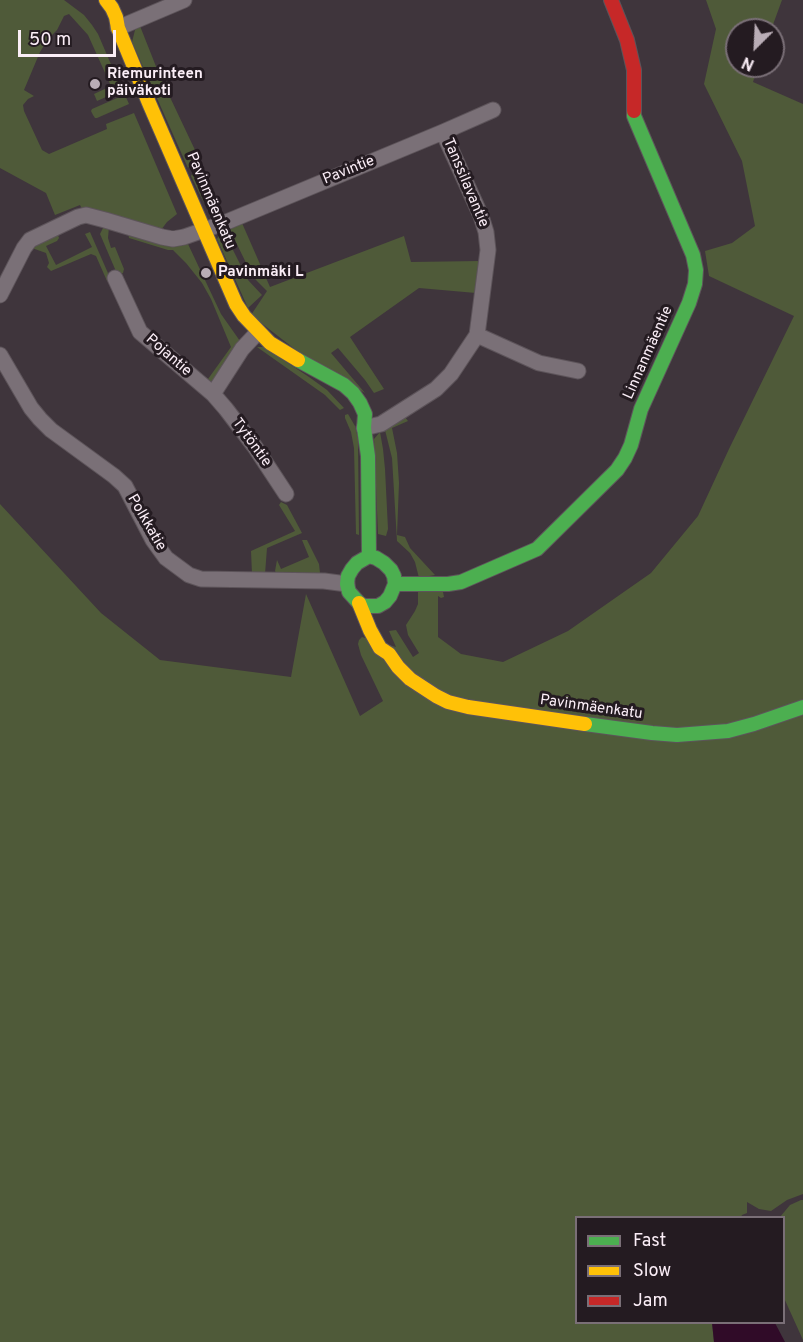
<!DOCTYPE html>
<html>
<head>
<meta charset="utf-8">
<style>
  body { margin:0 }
  #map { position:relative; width:803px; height:1342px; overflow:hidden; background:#3f353c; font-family:Overpass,sans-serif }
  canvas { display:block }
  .legend { position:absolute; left:575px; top:1216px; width:210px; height:108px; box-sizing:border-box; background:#241b21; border:2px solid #7a6f77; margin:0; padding:8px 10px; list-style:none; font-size:18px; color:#fbeef7 }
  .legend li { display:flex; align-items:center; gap:12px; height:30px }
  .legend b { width:30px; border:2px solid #7a6f77 }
  .north { position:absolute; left:725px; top:18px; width:60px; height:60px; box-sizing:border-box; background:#241b21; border:2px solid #7a6f77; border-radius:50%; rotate:204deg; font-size:16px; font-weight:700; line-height:24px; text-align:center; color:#fbeef7 }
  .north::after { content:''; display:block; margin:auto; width:21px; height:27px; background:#b9adb6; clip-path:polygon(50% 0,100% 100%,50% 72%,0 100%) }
  .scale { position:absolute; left:18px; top:30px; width:98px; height:27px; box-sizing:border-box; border:3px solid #fbeef7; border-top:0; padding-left:8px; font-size:18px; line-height:21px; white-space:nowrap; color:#fbeef7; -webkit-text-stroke:4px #241b21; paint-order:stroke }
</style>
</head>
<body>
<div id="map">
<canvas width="803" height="1342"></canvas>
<ul class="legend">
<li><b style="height:8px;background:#4caf50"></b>Fast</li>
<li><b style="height:8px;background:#ffc107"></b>Slow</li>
<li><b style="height:8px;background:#c62828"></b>Jam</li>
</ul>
<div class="north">N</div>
<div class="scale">50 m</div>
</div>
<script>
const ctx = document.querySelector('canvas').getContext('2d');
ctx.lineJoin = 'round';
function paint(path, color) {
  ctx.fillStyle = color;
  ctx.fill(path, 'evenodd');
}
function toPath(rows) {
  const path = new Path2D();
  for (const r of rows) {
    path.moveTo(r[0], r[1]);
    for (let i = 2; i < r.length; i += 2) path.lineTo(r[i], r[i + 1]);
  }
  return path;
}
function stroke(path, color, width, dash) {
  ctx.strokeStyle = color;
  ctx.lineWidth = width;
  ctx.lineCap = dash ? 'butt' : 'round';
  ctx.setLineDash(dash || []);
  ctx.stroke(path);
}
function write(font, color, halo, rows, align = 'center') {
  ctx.font = font + ' Overpass,sans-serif';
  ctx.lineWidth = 6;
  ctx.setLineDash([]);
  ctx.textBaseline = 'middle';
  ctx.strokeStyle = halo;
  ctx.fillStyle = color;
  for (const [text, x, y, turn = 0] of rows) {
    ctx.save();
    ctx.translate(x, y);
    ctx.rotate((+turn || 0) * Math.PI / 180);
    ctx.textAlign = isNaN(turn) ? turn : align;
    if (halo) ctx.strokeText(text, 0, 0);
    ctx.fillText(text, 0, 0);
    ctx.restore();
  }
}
paint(toPath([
  [0,0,64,0,84,15,92,25,98,34,122,90,97,101,94,94,111,86,88,35,69,14,64,16,57,30,48,39,40,52,24,90,34,96,28,99,23,105,24,111,42,150,49,154,107,129,106,124,134,113,177,214,167,222,161,230,82,209,80,205,55,215,46,193,0,168],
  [706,0,782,0,771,30,737,30,737,66,758,66,753,82,803,104,803,1194,787,1200,771,1211,759,1209,747,1202,747,1213,742,1215,741,1217,576,1218,576,1322,712,1323,714,1342,0,1342,0,504,101,613,160,660,291,677,306,594,360,716,383,701,361,655,358,644,359,640,362,637,396,647,389,631,396,630,413,657,419,653,408,635,406,625,415,611,418,604,418,592,443,592,444,597,441,598,438,596,438,637,461,654,503,662,568,631,651,573,698,516,729,449,794,316,709,276,705,251,732,243,755,226,742,161,704,84,716,29],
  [140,26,159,74,195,150,195,155,188,168,132,42,135,30],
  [124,95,125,95,129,104,97,118,95,118,93,115,91,111,92,109],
  [201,162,217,210,203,201,191,176,198,164],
  [242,223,270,287,404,236,411,262,480,261,476,293,419,288,350,337,384,389,374,393,365,380,338,348,331,353,365,393,301,354,251,315,267,291,256,280,250,271,229,228],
  [104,226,109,227,108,238,111,248,115,247,124,269,123,273,118,276,100,234],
  [223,230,248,280,262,295,248,308,217,239,220,233],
  [90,232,111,280,107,281,96,256,91,254,51,271,47,267,49,263,46,253,32,248,38,244,58,235,59,238,57,241,46,246,56,265,92,247,85,234],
  [128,233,174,245,188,244,221,314,240,341,214,380,209,382,181,358,208,379,231,347,211,299,202,283,186,263,173,250,168,250,129,238],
  [257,347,264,347,309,377,327,390,344,408,340,410,325,395],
  [348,414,355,426,358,439,359,535,356,534,354,448,351,432,345,418,345,415],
  [405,417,408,421,392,428,397,453,399,483,397,535,405,537,410,548,435,575,419,578,415,562,410,553,397,541,392,458,385,430],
  [380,432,383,449,385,469,388,529,386,536,378,534,374,439],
  [281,502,287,505,302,533,267,548,265,574,252,574,251,551,295,531,279,505],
  [302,540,307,540,319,564,320,573,305,575,277,574,275,571,277,560,281,569,309,557],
  [801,1200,803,1200,803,1340,784,1298,784,1218,780,1217,790,1205]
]), '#4f5a39');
paint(toPath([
  [712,1322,775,1323,785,1342,714,1342]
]), '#300b28');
const street = toPath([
  [118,28,184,0],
  [115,278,140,332,213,394,226,409,255,447,286,494],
  [0,295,24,248,30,240,78,217,86,215,105,220,162,237,173,239,184,237,224,223,443,132,493,110],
  [477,335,539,363,578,371],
  [0,355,31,408,40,419,51,430,114,476,125,486,153,540,166,558,189,575,201,579,324,581,347,584],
  [213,394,242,349,258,332],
  [364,428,381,424,436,389,451,374,477,335,488,250,486,232,481,216,443,132]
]);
const fast = toPath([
  [298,360,344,385,353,393,360,403,365,414,364,428,368,456,369,556],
  [369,556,376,558,384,563,391,570,394,576,395,584,390,596,385,602,378,606,364,606,359,603,349,592,347,584,348,576,352,569,357,563,369,556],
  [395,584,448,584,461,582,537,549,617,470,625,458,631,445,641,409,689,303,695,284,696,270,693,255,634,116,634,111],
  [585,724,652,733,677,735,728,731,754,724,803,707]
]);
const slow = toPath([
  [106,0,112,8,116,17,118,28,149,103,236,304,244,316,270,343,298,360],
  [359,603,370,630,380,648,389,654,398,667,410,679,436,696,448,702,468,707,585,724]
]);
const jam = toPath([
  [611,0,627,40,634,70,634,111]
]);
stroke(street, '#5d545a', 17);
stroke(fast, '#5d545a', 16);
stroke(slow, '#5d545a', 16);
stroke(jam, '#5d545a', 16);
stroke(street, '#7a7077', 15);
stroke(fast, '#4caf50', 14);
stroke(slow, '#ffc107', 14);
stroke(jam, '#c62828', 14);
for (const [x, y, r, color] of [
  [95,84,6,"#b9adb6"],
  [206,273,6,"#b9adb6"]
]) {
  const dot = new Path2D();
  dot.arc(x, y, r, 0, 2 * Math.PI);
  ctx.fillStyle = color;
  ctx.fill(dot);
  stroke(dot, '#241b21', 2);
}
write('bold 15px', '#fbeef7', '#241b21', [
  ["Riemurinteen",107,75],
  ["päiväkoti",107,92],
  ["Pavinmäki L",218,273]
], 'left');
write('15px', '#fbeef7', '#241b21', [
  ["Pavintie",349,171,-22],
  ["Tanssilavantie",465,183,67],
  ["Pavinmäenkatu",210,201,67],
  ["Linnanmäentie",649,353,-66],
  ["Pojantie",168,356,41],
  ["Tytöntie",251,443,54],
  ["Polkkatie",146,523,60],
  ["Pavinmäenkatu",591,708,8]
]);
</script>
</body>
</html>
